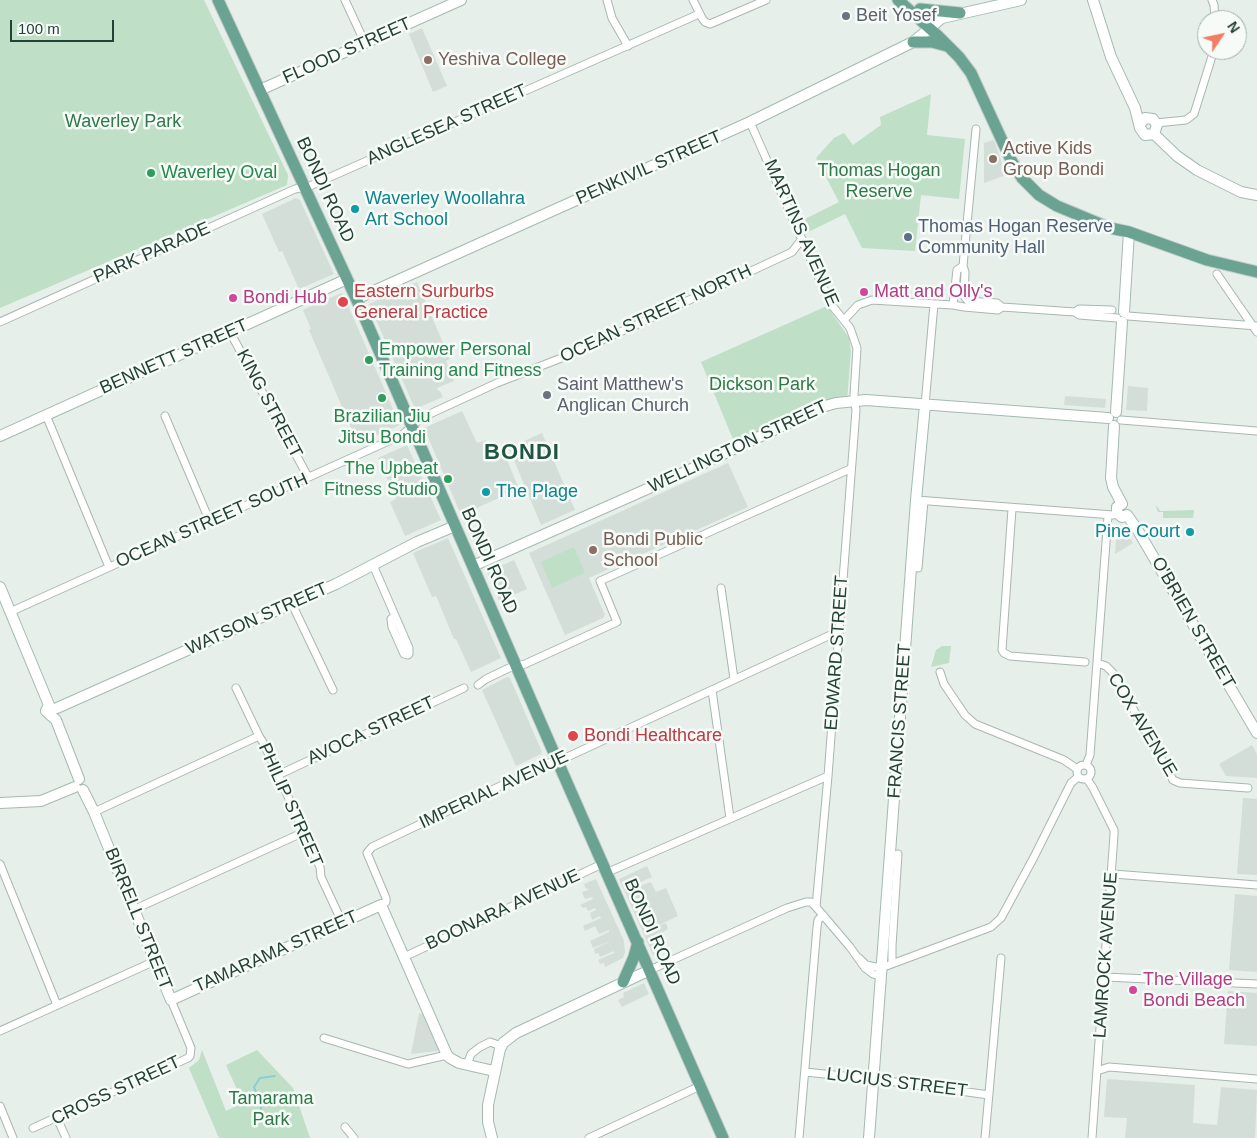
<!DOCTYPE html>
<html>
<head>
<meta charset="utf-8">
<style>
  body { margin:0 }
  #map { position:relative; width:1257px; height:1138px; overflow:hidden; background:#e6efea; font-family:Arial,sans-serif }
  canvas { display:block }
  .north { position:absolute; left:1197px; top:10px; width:50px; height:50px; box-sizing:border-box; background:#f7fbf8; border:1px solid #a3b1ab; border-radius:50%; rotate:56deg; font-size:14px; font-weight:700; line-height:20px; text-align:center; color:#244138 }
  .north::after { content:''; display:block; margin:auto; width:18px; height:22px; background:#f17d62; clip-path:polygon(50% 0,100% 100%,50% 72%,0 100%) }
  .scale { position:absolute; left:10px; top:20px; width:104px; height:22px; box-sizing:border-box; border:2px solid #244138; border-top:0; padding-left:6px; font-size:15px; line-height:18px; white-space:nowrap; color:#244138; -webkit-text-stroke:4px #f7fbf8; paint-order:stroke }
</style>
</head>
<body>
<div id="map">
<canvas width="1257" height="1138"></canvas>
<div class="north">N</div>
<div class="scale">100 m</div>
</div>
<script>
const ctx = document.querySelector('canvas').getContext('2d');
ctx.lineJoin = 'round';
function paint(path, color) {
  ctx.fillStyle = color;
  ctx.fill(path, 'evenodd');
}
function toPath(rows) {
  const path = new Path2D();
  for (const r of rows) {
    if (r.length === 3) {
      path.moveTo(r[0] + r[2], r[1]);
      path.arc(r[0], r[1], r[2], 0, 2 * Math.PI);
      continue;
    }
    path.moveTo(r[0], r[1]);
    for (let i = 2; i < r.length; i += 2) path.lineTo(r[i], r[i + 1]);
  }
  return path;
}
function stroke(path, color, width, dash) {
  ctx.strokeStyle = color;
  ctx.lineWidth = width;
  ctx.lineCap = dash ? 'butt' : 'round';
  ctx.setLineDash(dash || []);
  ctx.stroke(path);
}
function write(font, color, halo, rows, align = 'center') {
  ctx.font = font + ' Arial,sans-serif';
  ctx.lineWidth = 5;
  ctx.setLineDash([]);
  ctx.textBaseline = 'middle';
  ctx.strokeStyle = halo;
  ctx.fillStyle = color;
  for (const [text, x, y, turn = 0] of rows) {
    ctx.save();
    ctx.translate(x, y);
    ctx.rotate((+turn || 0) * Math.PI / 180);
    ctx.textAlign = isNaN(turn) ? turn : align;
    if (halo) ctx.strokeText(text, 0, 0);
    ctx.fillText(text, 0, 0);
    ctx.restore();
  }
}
paint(toPath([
  [422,28,447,86,433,92,409,34],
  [994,140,1006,175,984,183,984,143],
  [296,198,300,200,334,274,299,289,282,251,279,252,262,214],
  [417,282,450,359,446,361,454,381,437,388,438,391,440,391,443,397,415,409,369,304],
  [341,293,343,294,400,425,358,444,309,330,311,329,303,310],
  [1128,386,1148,388,1147,411,1126,410],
  [1065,396,1106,399,1105,408,1064,405],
  [462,411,477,443,486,440,493,455,503,450,519,489,461,515,424,428],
  [542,433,575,510,541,525,509,448],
  [407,445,441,520,405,536,390,502,396,499,378,458],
  [728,463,748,507,589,578,605,615,603,618,565,635,529,553],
  [1117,527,1124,527,1133,543,1115,554],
  [448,538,501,658,471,672,456,639,454,639,436,596,432,597,413,553],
  [514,560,527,589,499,601,487,572],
  [507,677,510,678,542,752,541,754,516,766,482,690],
  [1252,745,1257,754,1257,778,1226,776,1219,764],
  [1243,798,1257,799,1257,875,1237,874],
  [647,866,652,877,634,885,635,888,651,882,656,892,666,888,678,916,657,926,666,923,668,929,663,932,664,936,656,939,657,942,663,939,666,948,669,950,656,955,653,955,619,879],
  [596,879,624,941,625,952,623,958,605,967,604,963,600,964,598,960,614,953,614,951,600,957,598,953,595,954,594,949,613,940,593,948,590,941,609,932,609,930,599,934,595,926,585,931,583,926,601,918,600,916,592,920,590,913,596,910,595,908,588,911,586,907,583,908,580,905,593,899,592,897,585,899,582,892,588,890,588,888,586,889,584,884],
  [1235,894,1257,896,1257,972,1229,970],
  [644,983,649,994,622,1007,618,1000,624,997,623,993],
  [1228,991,1257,993,1257,1046,1224,1044],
  [419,1013,423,1014,439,1050,437,1051,411,1054],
  [1107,1079,1195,1085,1193,1123,1217,1125,1221,1087,1257,1090,1255,1138,1125,1138,1127,1118,1104,1117]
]), '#d4ded9');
paint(toPath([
  [0,0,204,0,288,175,287,185,0,308],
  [931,94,927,135,965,139,959,199,921,195,915,251,862,248,845,214,804,234,799,222,839,202,816,158,834,138,844,133,853,145,881,125,880,117],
  [827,306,849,338,851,351,847,401,742,446,733,439,701,362],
  [1157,506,1160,511,1194,510,1193,518,1163,518,1163,512,1158,512,1156,507],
  [574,547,585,573,552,588,541,562],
  [942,646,951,646,949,663,931,667,936,650],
  [202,1050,226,1111,243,1103,226,1065,257,1050,293,1088,310,1138,219,1138,189,1068,199,1060]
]), '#bfdfc6');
stroke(toPath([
  [259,1121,261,1107,254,1087,260,1078,275,1076]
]), '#8fccd2', 2);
const street = toPath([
  [345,0,365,43],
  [607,0,612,18,628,46],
  [693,0,702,18,705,22,710,24,766,0],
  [1212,0,1214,5,1215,20],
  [750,122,830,303,850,328,857,348,854,395,856,410,828,776,816,907],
  [1156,123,1186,120,1194,114,1214,50],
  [976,129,963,266,965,272,964,296,968,301,997,303,1002,307],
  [1217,274,1257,332],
  [953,305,957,270,963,266],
  [1075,312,1079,309,1112,310],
  [1128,316,1257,326],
  [844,320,858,305,872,300,953,305,964,307,998,310,1002,307,1075,312,1079,315,1117,318],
  [0,322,295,189,310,186,699,14],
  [230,332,308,477],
  [925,405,934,304],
  [46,415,109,567],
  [165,416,210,522],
  [1121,420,1257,431],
  [916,500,1113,515],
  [1012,509,1002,650,1004,653,1010,656,1085,662],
  [373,565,409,648,409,654,408,655,404,654,392,627,391,619,394,617],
  [918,568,924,501],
  [721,588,734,679],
  [292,604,333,690],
  [10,612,402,435,421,418,497,383,564,357,638,324,792,252,802,239],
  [1097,663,1106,666,1113,673,1173,780,1180,783,1248,788],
  [940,672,944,684,965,715,975,724,1064,760,1077,769],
  [478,685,486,679,509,668,525,664,617,622,600,581,850,469],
  [236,688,259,736,264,744,320,867,321,877,342,922],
  [712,690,730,818],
  [1084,772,7],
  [1086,765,1090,755,1108,516],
  [278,775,464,688],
  [1087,779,1093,788,1114,830,1114,835,1092,1138],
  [94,812,259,736],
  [0,864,57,1005],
  [606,873,828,776],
  [1113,874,1257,885],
  [381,905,386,902,386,898,367,853,372,847,551,762,563,759,839,631],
  [133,910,304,832],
  [404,957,602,864],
  [859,958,866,965,881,968,991,927,1001,918,1034,857,1071,783,1078,777],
  [892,963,892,946,898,854],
  [650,970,787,908,806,902,811,902,816,907,850,947,865,968,873,974,880,976],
  [1105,977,1257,984],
  [0,1031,155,961],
  [324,1038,408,1064,447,1055],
  [467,1065,471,1054,480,1047,490,1042,501,1046],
  [1097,1071,1109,1067,1257,1079],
  [805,1072,873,1079,989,1095],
  [0,1106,13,1138],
  [57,1118,66,1138],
  [345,1127,354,1138],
  [33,1128,188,1058,190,1056,191,1048,171,1000],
  [589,1138,700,1086],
  [799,1138,817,927,818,920,823,915],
  [985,1138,1001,958]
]);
const secondary = toPath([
  [1093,0,1111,57,1135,108,1140,128,1145,135,1154,134],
  [260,90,461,0],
  [1140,124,1145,118,1153,119,1157,125,1154,134],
  [1154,134,1177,156,1197,170,1241,192,1257,195],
  [356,299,750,122,913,42,942,18,1021,0],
  [1124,312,1129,232],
  [1116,412,1122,322],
  [1114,426,1111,478,1113,487,1122,504],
  [0,436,347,279],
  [1122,504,1117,507,1117,513,1122,517,1127,515],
  [1127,515,1137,529,1257,733],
  [473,566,681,474,822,407,836,403,866,400,1108,418],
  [0,587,49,705],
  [49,705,46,711,56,720,79,779],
  [57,708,336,584,417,542,455,526],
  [83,790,94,812,171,1000,381,905,447,1055,450,1058,459,1063,494,1071],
  [0,803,41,801,75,787],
  [492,1138,488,1122,488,1105,500,1049,503,1043,516,1033,650,970],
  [869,1138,916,500,925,405]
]);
const primary = toPath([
  [218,0,360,307,557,760,723,1138],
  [898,0,937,35,959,57,971,73,1011,160,1022,178,1039,195,1057,206,1110,228,1129,232,1207,260,1257,272],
  [920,9,960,13],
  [913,42,932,42,947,46],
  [623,982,634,957,638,942]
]);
stroke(street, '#a8b7b1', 9);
stroke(secondary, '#a4bab1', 12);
stroke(primary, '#c2cac7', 13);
stroke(street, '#fff', 7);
stroke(secondary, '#fff', 10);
stroke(primary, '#6ba392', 11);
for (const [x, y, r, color] of [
  [846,16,5,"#6b7280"],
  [428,60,5,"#8d6e63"],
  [993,159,5,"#8d6e63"],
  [151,173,5,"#2e9e5b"],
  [355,209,5,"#0f9aa8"],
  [908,237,5,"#5c6f8a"],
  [864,292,5,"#d1479c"],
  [233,298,5,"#d1479c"],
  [343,302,6,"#e0444e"],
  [369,360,5,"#2e9e5b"],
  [547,395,5,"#6b7280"],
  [382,398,5,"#2e9e5b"],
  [448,479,5,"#2e9e5b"],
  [486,492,5,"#0f9aa8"],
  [1190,532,5,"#0f9aa8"],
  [593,550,5,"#8d6e63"],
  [573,736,6,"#e0444e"],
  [1133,990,5,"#d1479c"]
]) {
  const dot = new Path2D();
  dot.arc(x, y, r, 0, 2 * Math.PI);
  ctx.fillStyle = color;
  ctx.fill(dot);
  stroke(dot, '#f7fbf8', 2);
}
write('18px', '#5b616d', '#f7fbf8', [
  ["Beit Yosef",856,16],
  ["Saint Matthew's",557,385],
  ["Anglican Church",557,406]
], 'left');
write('18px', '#244138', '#f7fbf8', [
  ["FLOOD STREET",347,51,-24],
  ["ANGLESEA STREET",447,125,-24],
  ["PENKIVIL STREET",649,168,-24],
  ["BONDI ROAD",325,190,65],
  ["MARTINS AVENUE",801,233,66],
  ["PARK PARADE",152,253,-24],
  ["OCEAN STREET NORTH",656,314,-25],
  ["BENNETT STREET",174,357,-24],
  ["KING STREET",269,404,62],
  ["WELLINGTON STREET",738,447,-25],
  ["OCEAN STREET SOUTH",212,521,-24],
  ["BONDI ROAD",489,561,66],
  ["WATSON STREET",257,619,-24],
  ["O'BRIEN STREET",1193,623,60],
  ["EDWARD STREET",837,653,-86],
  ["FRANCIS STREET",900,721,-86],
  ["COX AVENUE",1142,725,59],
  ["AVOCA STREET",371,731,-25],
  ["IMPERIAL AVENUE",494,790,-25],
  ["PHILIP STREET",290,805,66],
  ["BOONARA AVENUE",503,910,-25],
  ["BIRRELL STREET",138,919,68],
  ["BONDI ROAD",652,932,66],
  ["TAMARAMA STREET",276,952,-24],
  ["LAMROCK AVENUE",1106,955,-86],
  ["LUCIUS STREET",897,1083,7],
  ["CROSS STREET",116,1091,-25]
]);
write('18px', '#785e54', '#f7fbf8', [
  ["Yeshiva College",438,60],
  ["Active Kids",1003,149],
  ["Group Bondi",1003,170],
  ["Bondi Public",603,540],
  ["School",603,561]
], 'left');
write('18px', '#2f7847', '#f7fbf8', [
  ["Waverley Park",123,122],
  ["Thomas Hogan",879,171],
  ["Reserve",879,192],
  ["Dickson Park",762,385],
  ["Tamarama",271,1099],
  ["Park",271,1120]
]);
write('18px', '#27864d', '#f7fbf8', [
  ["Waverley Oval",161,173],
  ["Empower Personal",379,350],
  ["Training and Fitness",379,371],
  ["Brazilian Jiu",382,417,"center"],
  ["Jitsu Bondi",382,438,"center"],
  ["The Upbeat",438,469,"right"],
  ["Fitness Studio",438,490,"right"]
], 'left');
write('18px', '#0d838f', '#f7fbf8', [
  ["Waverley Woollahra",365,199],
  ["Art School",365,220],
  ["The Plage",496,492],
  ["Pine Court",1180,532,"right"]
], 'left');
write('18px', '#4e5e75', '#f7fbf8', [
  ["Thomas Hogan Reserve",918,227],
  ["Community Hall",918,248]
], 'left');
write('18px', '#be3a42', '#f7fbf8', [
  ["Eastern Surburbs",354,292],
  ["General Practice",354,313],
  ["Bondi Healthcare",584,736]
], 'left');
write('18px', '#b23c85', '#f7fbf8', [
  ["Matt and Olly's",874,292],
  ["Bondi Hub",243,298],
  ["The Village",1143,980],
  ["Bondi Beach",1143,1001]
], 'left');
ctx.letterSpacing = '1px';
write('bold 22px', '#205344', '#f7fbf8', [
  ["BONDI",522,453]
]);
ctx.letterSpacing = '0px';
</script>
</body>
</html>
